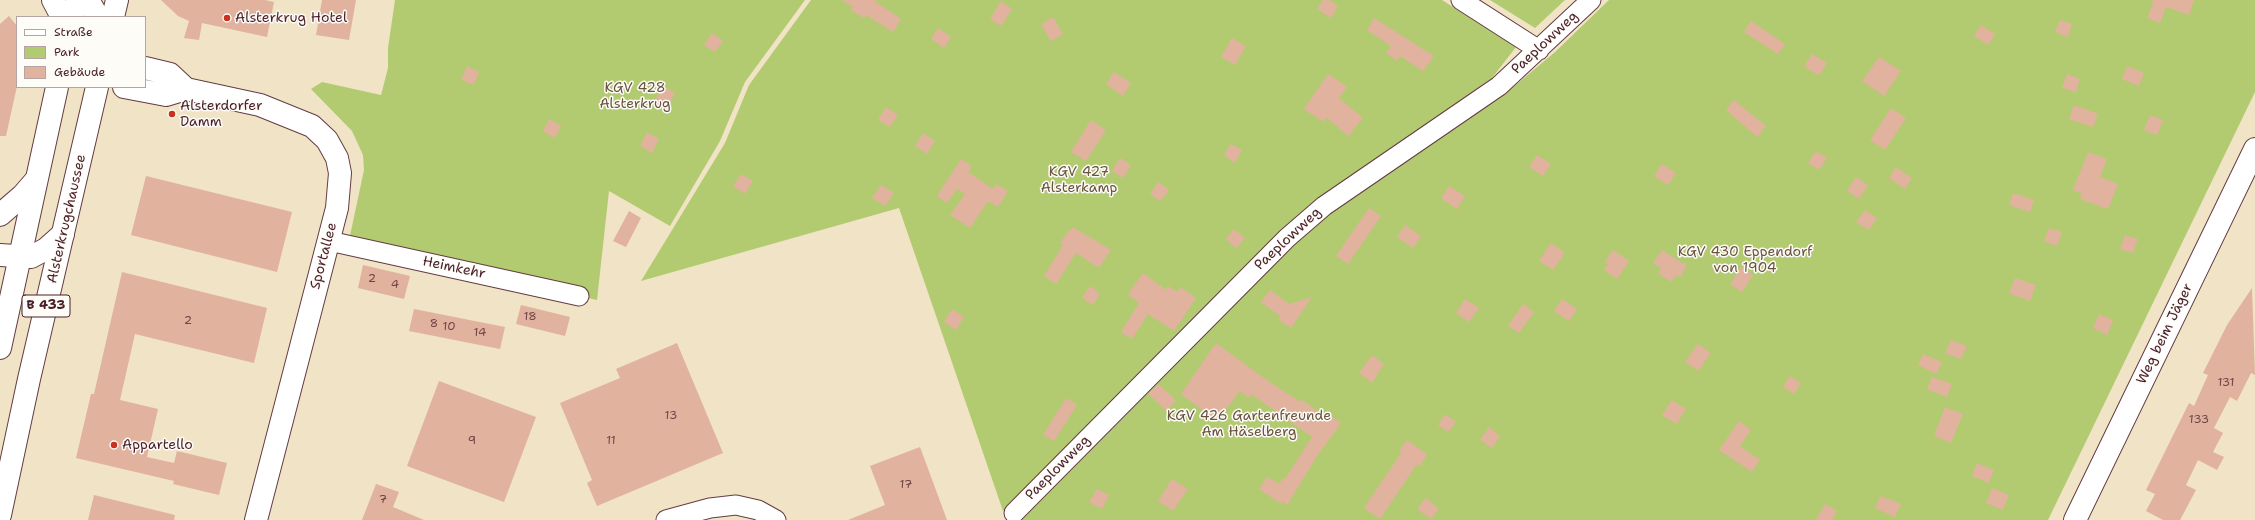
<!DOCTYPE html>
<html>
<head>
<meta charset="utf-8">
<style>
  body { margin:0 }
  #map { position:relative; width:2255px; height:520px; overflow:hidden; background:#f0e3c6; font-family:"Shantell Sans",sans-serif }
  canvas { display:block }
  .legend { position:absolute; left:16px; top:16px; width:130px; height:72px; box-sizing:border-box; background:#fdfcf7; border:1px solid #b5a4a5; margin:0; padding:5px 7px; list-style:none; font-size:12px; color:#4a1f2b }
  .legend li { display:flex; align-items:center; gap:8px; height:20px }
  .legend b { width:20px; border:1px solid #b5a4a5 }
</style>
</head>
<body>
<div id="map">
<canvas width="2255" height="520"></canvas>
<ul class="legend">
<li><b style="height:5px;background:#fff"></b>Straße</li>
<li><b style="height:11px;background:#b3cb70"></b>Park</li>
<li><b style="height:11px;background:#e1b29d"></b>Gebäude</li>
</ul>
</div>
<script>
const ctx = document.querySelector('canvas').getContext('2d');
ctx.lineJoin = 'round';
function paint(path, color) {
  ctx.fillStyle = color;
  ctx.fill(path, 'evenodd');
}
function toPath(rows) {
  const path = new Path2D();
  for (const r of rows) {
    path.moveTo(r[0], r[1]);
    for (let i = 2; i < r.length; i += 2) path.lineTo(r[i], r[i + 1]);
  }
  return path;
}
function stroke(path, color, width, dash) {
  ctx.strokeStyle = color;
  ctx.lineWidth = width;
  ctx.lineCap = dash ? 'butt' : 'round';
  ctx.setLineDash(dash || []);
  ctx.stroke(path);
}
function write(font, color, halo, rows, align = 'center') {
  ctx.font = font + ' "Shantell Sans",sans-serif';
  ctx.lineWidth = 3;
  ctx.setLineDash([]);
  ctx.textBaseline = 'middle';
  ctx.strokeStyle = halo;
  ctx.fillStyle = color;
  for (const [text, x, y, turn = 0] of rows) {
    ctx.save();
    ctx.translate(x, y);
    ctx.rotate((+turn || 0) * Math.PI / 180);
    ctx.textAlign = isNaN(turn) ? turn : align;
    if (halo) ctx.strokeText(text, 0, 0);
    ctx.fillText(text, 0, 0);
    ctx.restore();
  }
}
paint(toPath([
  [395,0,805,0,745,82,720,141,670,226,609,191,597,300,348,245,364,170,363,155,352,131,311,89,322,82,381,95,388,68,388,48],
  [811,0,1442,0,1516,47,1492,78,1319,201,1281,233,1003,511,899,208,641,281,725,143,749,85],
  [1490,0,1565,0,1535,28],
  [1609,0,2255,0,2255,92,2048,520,1018,520,1120,421,1287,247,1330,211,1505,94,1555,52]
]), '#b3cb70');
paint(toPath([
  [161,0,265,0,274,2,267,37,202,23,199,40,184,38,189,21,178,16],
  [322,0,356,0,349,40,316,35],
  [842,0,876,0,875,1,901,19,893,32,866,15,864,18,851,10,853,7],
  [1323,0,1329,0,1338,6,1331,18,1317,9],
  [2152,0,2194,0,2189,15,2166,7,2160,23,2147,18,2153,3],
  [1001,1,1012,9,1001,26,990,19],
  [9,16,17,26,17,86,6,136,0,136,0,24],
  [1053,17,1063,34,1051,41,1041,24],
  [1374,18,1434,56,1423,71,1400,56,1397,61,1386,53,1391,46,1367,30],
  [2060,20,2072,24,2068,37,2055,32],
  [1751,21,1785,44,1778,54,1744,32],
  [1981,25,1995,34,1988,45,1974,36],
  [938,28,951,37,944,48,931,39],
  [712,33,723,41,715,52,704,45],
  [1232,38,1246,46,1235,65,1221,57],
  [1812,54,1827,63,1819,76,1804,66],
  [1879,57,1901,71,1884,96,1862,81],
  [467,66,479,72,474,85,461,80],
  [2127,66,2144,73,2139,86,2122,79],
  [1114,72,1131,83,1123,96,1106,84],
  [1328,74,1347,87,1339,98,1363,118,1348,136,1326,117,1324,122,1304,109],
  [2067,74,2080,79,2076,92,2062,88],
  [663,86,675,93,665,111,653,104],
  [1734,100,1766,126,1757,137,1726,110],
  [2074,105,2098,114,2093,127,2069,119],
  [886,107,898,115,890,127,878,120],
  [1891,108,1906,118,1885,150,1870,140],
  [2150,115,2163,120,2157,135,2144,130],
  [549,119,561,126,555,138,543,131],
  [1091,120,1106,130,1086,161,1071,152],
  [647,132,659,139,652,153,640,146],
  [923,133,935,141,927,154,915,146],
  [1231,144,1242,150,1235,163,1224,155],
  [1816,151,1827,158,1819,170,1808,163],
  [2088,152,2107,159,2100,177,2118,184,2108,209,2080,199,2082,194,2073,190],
  [1537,155,1551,164,1543,176,1529,167],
  [1120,158,1131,165,1123,178,1112,171],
  [961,159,972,166,968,172,993,189,996,184,1008,191,998,207,988,201,970,228,950,215,965,194,957,189,947,203,937,196],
  [1662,164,1676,173,1668,185,1654,176],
  [1896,167,1912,178,1905,189,1889,178],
  [741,174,753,181,745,194,733,186],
  [146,176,292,212,277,272,131,235],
  [1856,177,1868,185,1859,199,1847,191],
  [1158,182,1169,190,1161,201,1150,194],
  [881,185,894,193,885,206,872,198],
  [1449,186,1465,196,1457,209,1441,198],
  [2013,193,2034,200,2030,212,2009,205],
  [1369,208,1381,216,1348,264,1336,256],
  [1865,210,1877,218,1869,230,1856,222],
  [629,211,641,218,626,247,613,241],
  [1405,225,1421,236,1413,248,1397,237],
  [1073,227,1111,250,1099,268,1076,253,1056,284,1044,276,1063,245,1060,243,1069,230,1070,231],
  [2049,228,2062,232,2057,246,2044,241],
  [1234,229,1245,238,1236,248,1226,239],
  [2125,235,2138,239,2133,253,2120,249],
  [1551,243,1565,253,1553,270,1539,261],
  [1613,250,1629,261,1617,279,1604,270,1608,264,1605,262],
  [1662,250,1687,266,1680,277,1676,275,1671,282,1658,273,1661,268,1653,263],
  [363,265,410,276,404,299,358,288],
  [1741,267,1753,275,1742,292,1730,284],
  [122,272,267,308,254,363,135,334,120,400,158,409,147,457,174,463,177,451,227,463,219,495,173,484,174,481,76,458,91,394,94,394],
  [1143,273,1166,290,1168,286,1177,292,1180,287,1196,298,1174,331,1148,314,1132,339,1121,332,1139,303,1128,294],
  [2015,278,2036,285,2030,301,2009,293],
  [1090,286,1100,293,1093,305,1082,298],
  [2252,288,2255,375,2251,373,2237,401,2230,397,2214,428,2223,433,2213,452,2224,457,2217,470,2198,460,2186,485,2196,490,2180,520,2163,520,2146,511,2155,494,2146,490,2189,403,2194,406,2208,375,2203,373,2227,325],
  [1270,290,1289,304,1312,297,1291,328,1279,320,1281,317,1261,302],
  [1465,299,1479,308,1469,322,1456,313],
  [1562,299,1577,309,1569,321,1554,311],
  [1523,304,1534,312,1519,333,1508,326],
  [521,305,570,317,565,336,516,324],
  [414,309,505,327,500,349,409,331],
  [952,309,964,317,956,330,944,322],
  [2099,314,2113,320,2107,335,2093,328],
  [1951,340,1967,346,1961,359,1945,353],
  [677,343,723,453,597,506,587,483,592,480,560,403,620,378,616,369],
  [1216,343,1271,383,1301,402,1302,400,1327,418,1330,415,1341,423,1317,456,1287,505,1282,501,1281,504,1259,489,1267,477,1279,484,1283,478,1285,479,1312,437,1251,394,1249,398,1240,391,1217,421,1181,394],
  [1698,344,1711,353,1698,371,1685,362],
  [1923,354,1942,362,1936,374,1918,365],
  [1372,355,1384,364,1372,383,1359,373],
  [1790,376,1801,383,1794,394,1783,387],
  [1932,377,1952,384,1947,397,1927,389],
  [439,381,536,417,504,502,407,466],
  [1158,384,1176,400,1167,411,1148,394],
  [1066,398,1077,405,1054,441,1043,435],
  [1672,400,1686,409,1676,424,1662,415],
  [1945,407,1963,414,1951,443,1934,436],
  [1445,414,1456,422,1448,432,1438,425],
  [1739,421,1751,430,1740,446,1760,460,1752,472,1719,450],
  [1489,427,1500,436,1492,448,1480,440],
  [1407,440,1427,454,1420,466,1417,464,1380,519,1364,508,1401,453,1399,451],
  [920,447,947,520,848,520,885,505,870,466],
  [1977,463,1994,470,1989,483,1972,476],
  [1172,479,1188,489,1173,511,1158,501],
  [376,484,399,492,393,507,424,520,362,520],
  [1992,488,2009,495,2003,510,1986,503],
  [1097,489,1109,495,1102,509,1089,502],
  [94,495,175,515,174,520,88,520],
  [1880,496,1901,504,1895,517,1875,508],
  [1426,498,1439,509,1431,519,1417,509],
  [1825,504,1837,511,1832,520,1816,520]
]), '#e1b29d');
const street = toPath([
  [1461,0,1539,50],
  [329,241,579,296],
  [1014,513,1287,238,1324,206,1499,86,1591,0],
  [666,520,710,508,736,505,758,510,776,520]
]);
const secondary = toPath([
  [53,0,62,17],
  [88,0,98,17],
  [145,68,170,74,186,89,260,105,312,126,327,140,337,158,340,173,337,208,256,520],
  [124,87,166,95,186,89],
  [0,215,23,195,36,180],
  [0,255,31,257,46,249,63,234],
  [2075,520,2255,149]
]);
const primary = toPath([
  [73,17,77,0],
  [113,17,117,0],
  [0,348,57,87],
  [0,515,29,379,97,87]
]);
stroke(street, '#633c42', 21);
stroke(secondary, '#633c42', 24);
stroke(primary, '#633c42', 24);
stroke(street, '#fff', 19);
stroke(secondary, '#fff', 22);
stroke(primary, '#fff', 22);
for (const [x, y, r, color] of [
  [227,18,4,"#c8321e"],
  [172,114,4,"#c8321e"],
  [114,445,4,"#c8321e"]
]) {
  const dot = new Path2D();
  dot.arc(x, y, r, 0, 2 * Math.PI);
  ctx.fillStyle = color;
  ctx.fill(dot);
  stroke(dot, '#fdfcf7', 1.5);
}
write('12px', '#704448', null, [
  ["2",372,279],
  ["4",395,285],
  ["18",530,317],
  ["2",188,321],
  ["8",434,324],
  ["10",449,327],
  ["14",480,333],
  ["131",2226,383],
  ["13",671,416],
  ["133",2199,420],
  ["9",472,441],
  ["11",611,441],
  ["17",906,485],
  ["7",383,500]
]);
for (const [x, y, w] of [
  [46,306,48]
]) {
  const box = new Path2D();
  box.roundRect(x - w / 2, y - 11, w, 22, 3);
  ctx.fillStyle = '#fdfcf7';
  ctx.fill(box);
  stroke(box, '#4a1f2b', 1);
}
write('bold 13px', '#4a1f2b', null, [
  ["B 433",46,306]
]);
write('14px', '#4a1f2b', '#fdfcf7', [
  ["Alsterkrug Hotel",235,18],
  ["Alsterdorfer",180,106],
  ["Damm",180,122],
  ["Appartello",122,445]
], 'left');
write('14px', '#4a1f2b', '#fdfcf7', [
  ["Paeplowweg",1545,43,-43],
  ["Alsterkrugchaussee",67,219,-77],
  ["Paeplowweg",1288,239,-43],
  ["Sportallee",324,256,-75],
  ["Heimkehr",454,268,12],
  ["Weg beim Jäger",2165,334,-64],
  ["Paeplowweg",1058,468,-45]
]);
write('14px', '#6a5340', '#fdfcf7', [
  ["KGV 428",635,88],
  ["Alsterkrug",635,104],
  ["KGV 427",1079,172],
  ["Alsterkamp",1079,188],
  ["KGV 430 Eppendorf",1745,252],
  ["von 1904",1745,268],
  ["KGV 426 Gartenfreunde",1249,416],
  ["Am Häselberg",1249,432]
]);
</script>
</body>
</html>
